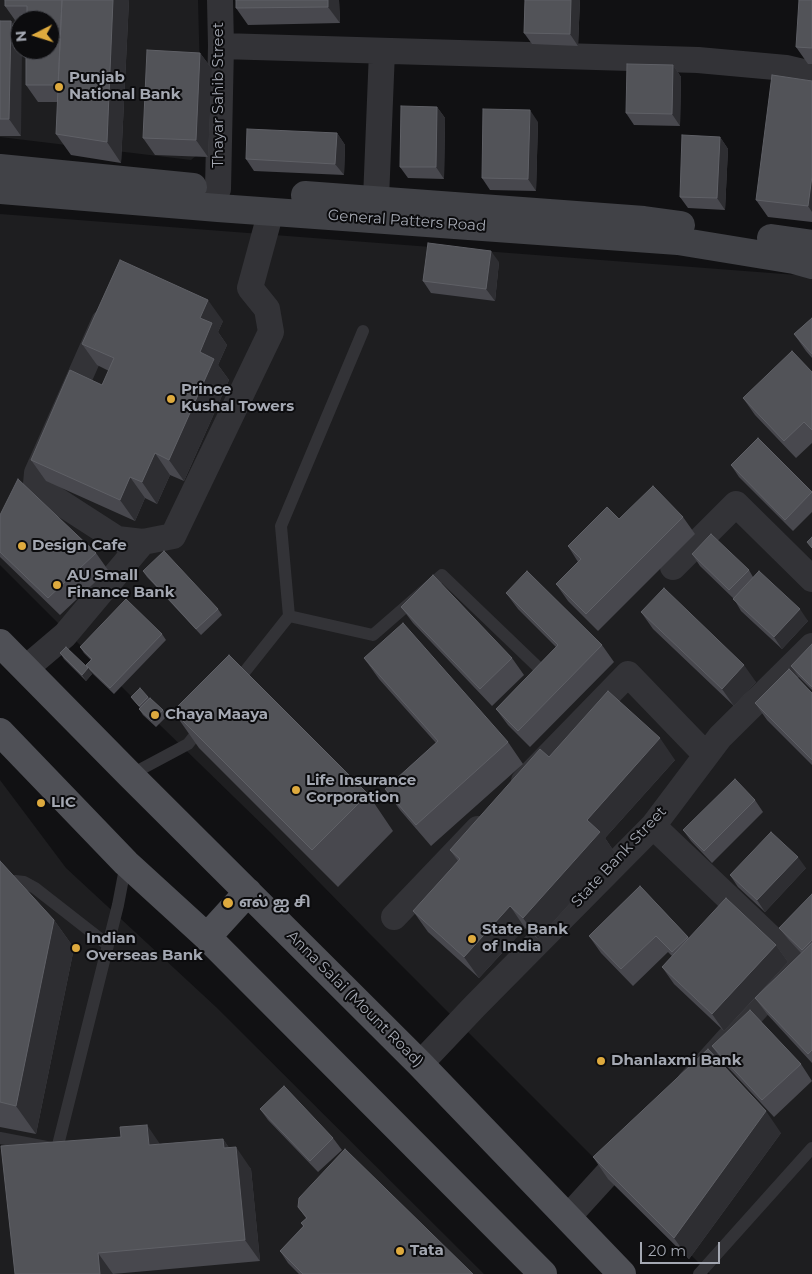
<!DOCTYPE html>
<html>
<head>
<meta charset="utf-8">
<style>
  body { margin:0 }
  #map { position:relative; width:812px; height:1274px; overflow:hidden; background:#111113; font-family:Montserrat,sans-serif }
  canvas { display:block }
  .north { position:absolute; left:10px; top:10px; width:50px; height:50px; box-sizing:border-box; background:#0c0c0e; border:1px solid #494a50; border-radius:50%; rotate:265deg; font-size:14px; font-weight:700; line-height:20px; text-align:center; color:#a4a8b2 }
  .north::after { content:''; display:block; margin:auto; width:18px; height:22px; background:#deaa3e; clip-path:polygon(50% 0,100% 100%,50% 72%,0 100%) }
  .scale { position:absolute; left:640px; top:1242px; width:80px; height:22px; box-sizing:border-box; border:2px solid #a4a8b2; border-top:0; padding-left:6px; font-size:15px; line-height:18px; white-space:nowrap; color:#a4a8b2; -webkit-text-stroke:4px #0c0c0e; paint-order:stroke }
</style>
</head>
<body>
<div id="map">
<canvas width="812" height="1274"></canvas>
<div class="north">N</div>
<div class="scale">20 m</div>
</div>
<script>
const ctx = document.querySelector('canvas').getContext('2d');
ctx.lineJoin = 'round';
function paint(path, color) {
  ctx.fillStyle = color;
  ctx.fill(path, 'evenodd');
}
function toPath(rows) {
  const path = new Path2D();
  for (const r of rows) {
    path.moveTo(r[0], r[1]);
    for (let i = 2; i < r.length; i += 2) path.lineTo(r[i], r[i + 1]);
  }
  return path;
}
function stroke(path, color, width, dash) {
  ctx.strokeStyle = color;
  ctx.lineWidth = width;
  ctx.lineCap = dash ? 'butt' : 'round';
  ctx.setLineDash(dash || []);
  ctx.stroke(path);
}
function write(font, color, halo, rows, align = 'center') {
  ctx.font = font + ' Montserrat,"Noto Sans Tamil",sans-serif';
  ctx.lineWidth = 4;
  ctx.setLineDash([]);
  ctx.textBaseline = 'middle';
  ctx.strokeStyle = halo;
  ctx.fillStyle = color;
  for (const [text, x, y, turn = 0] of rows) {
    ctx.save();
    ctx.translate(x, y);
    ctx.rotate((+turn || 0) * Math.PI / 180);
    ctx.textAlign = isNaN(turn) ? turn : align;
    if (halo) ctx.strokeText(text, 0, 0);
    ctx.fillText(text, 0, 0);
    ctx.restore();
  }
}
paint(toPath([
  [0,0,198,0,202,151,191,160,0,137],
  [20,20,50,20,50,50,20,50],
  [0,214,810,276,812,277,812,1274,710,1274,368,932,272,834,162,727,0,565],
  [0,780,66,868,216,1007,484,1274,0,1274]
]), '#1e1e20');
stroke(toPath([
  [289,616,281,526,363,331],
  [235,684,289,616,373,635,442,575,543,672],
  [130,775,188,744,203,725],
  [9,893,10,888,15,881,24,882,35,888,108,945],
  [0,1138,57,1149,118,905,126,863],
  [699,1274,812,1148]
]), '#333337', 12);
stroke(toPath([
  [221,46,698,60,786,68,812,74],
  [218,189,221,46,220,0],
  [376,199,382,51],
  [104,322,37,473,36,484,41,490,117,539,143,542,173,536,271,332,267,309,250,288,271,211],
  [673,567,736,504,812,579],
  [25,669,65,635,143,542],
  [524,781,628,674,706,755],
  [653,826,797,963,690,1082],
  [394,917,478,829],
  [420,1064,475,1006,653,826,720,737,812,646],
  [568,1217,629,1150]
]), '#333337', 26);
stroke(toPath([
  [0,168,193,187],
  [0,190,218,208,678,241,794,260,812,265],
  [305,195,644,220,681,225],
  [771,238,812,244]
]), '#414247', 28);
stroke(toPath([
  [0,643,130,775,420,1064,622,1274],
  [0,732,126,863,207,937,543,1274],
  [207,937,248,892]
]), '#4f5056', 28);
paint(toPath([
  [5,0,129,0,121,163,71,155,56,134,58,102,38,102,26,85,50,20,20,20,20,23,17,23,5,6],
  [236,0,339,0,340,23,248,25,236,8],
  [525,0,580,0,578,46,532,44,524,33],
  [812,0,812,64,808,64,796,47],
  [0,21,11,21,20,35,21,136,0,136],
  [200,53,212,69,208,157,155,155,143,138],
  [673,65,681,77,680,126,634,125,626,113],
  [812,81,812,222,768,217,756,200],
  [437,107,445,118,444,179,408,178,400,167],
  [538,122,536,191,490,190,482,178],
  [337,133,345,145,344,175,254,171,246,159],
  [720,137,728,149,725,210,688,208,680,197],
  [499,262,495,301,431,293,423,281],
  [812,318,812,358,806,351,794,334],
  [223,321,218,332,227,345,218,365,229,380,184,481,170,475,157,504,145,498,135,521,46,481,31,460,102,385,109,371,97,365,82,344],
  [812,372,812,443,796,458,755,415,743,398],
  [731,465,812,492,812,512,793,531,739,477],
  [683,517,695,534,598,631,568,601,556,584,578,562,568,546,619,519],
  [0,552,96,553,108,570,60,615,0,557],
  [692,554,749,570,753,577,808,621,782,649,741,611,734,599,700,566],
  [143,571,218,609,222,615,201,635,147,577],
  [506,593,602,645,614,662,530,747,508,725,496,709,556,647,518,609],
  [401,607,512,658,524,675,492,706,413,623],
  [641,612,756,682,734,706,653,629],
  [162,634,166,640,114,694,90,671,86,665,91,660,84,653,80,647],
  [812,644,812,690,799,677,791,666],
  [60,653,92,674,86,681,64,659],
  [364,658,508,742,523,764,431,846,400,810,385,789,436,743,379,679],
  [812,693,812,765,767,720,755,703],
  [131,697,148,697,163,710,167,716,156,727,143,715,139,709,140,708],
  [173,711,368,794,393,831,338,887,199,748],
  [549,757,675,760,605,838,615,853,538,939,525,928,479,978,428,932,413,911,458,861,450,850],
  [755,800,763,812,712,863,691,841,683,830],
  [0,861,54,920,74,948,36,1134,0,1127],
  [806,868,765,912,738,887,730,875],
  [640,886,689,938,776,945,788,962,757,996,801,953,788,939,779,928,812,894,812,1063,767,1014,755,998,724,1031,674,984,662,967,672,956,668,952,633,986,601,953,589,936],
  [712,1046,801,1064,812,1081,774,1117,724,1063],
  [260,1109,333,1138,342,1150,318,1172,268,1120],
  [781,1133,689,1259,608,1179,593,1157],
  [223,1139,229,1148,251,1169,260,1261,113,1274,15,1274,160,1144],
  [298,1207,473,1274,299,1274,288,1263,280,1251,303,1226,301,1223,306,1218]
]), '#48484e');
paint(toPath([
  [113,0,129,0,121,163,107,142],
  [328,0,339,0,340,23,328,7],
  [571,0,580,0,578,46,570,34],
  [11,21,20,35,20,50,22,50,21,136,9,119],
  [200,53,212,69,208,157,196,140],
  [673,65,681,77,680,126,672,114],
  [437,107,445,118,444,179,436,167],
  [530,110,538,122,536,191,528,179],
  [337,133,345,145,344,175,335,164],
  [720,137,728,149,725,210,717,198],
  [812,176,812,212,808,206],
  [491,251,499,262,495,301,486,289],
  [208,300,223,321,218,332,227,345,218,365,229,380,184,481,169,460,200,352,200,318],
  [155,453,170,475,157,504,142,482],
  [130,477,145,498,135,521,120,500],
  [800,609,808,621,782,649,774,637],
  [744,665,756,682,734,706,722,689],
  [88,668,92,674,86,681,82,675],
  [660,738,675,760,605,838,615,853,538,939,523,918,587,820],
  [798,857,806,868,765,912,757,900],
  [510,906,525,928,479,978,464,957],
  [54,920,74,948,36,1134,16,1106],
  [776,945,788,962,724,1031,712,1014],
  [766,1111,781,1133,689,1259,674,1238],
  [147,1125,162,1147,149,1145],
  [223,1139,237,1159,236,1147,251,1169,260,1261,245,1240,224,1148],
  [98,1253,113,1274,100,1274]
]), '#2e2e32');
const building = toPath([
  [5,0,62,0,58,85,26,85,26,50,50,50,50,20,27,20,27,6,5,6,5,0],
  [62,0,113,0,107,142,56,134,62,0],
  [236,0,328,0,328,7,236,8,236,0],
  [525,0,571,0,570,34,524,33,525,0],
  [799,0,812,0,812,48,796,47,799,0],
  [0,21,11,21,9,119,0,119,0,21],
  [147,50,200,53,196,140,143,138,147,50],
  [627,64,673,65,672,114,626,113,627,64],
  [772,75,812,81,812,176,808,206,756,200,772,75],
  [401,106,437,107,436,167,400,167,401,106],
  [483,109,530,110,528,179,482,178,483,109],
  [247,129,337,133,335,164,246,159,247,129],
  [682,135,720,137,717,198,680,197,682,135],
  [428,243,491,251,486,289,423,281,428,243],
  [120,260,208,300,200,318,212,323,200,352,214,359,169,460,155,453,142,482,130,477,120,500,31,460,70,370,102,385,114,358,82,344,120,260],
  [812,318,812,354,794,334,812,318],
  [792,351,812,372,812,430,804,422,784,441,743,398,792,351],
  [758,438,812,492,785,520,731,465,758,438],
  [18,479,96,553,48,598,0,552,0,515,18,479],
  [653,486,683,517,586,614,556,584,581,559,568,546,607,507,619,519,653,486],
  [711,534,749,570,729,590,692,554,711,534],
  [812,537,812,548,807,542,812,537],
  [164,551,218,609,196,629,143,571,164,551],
  [527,571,602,645,518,731,496,709,558,645,506,593,527,571],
  [759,571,800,609,774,637,733,599,759,571],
  [433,575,512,658,480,689,401,607,433,575],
  [664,588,744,665,722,689,641,612,664,588],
  [126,599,162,634,110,688,86,665,92,659,80,647,126,599],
  [403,623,508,742,416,825,385,789,438,741,364,658,403,623],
  [812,644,812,687,791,666,812,644],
  [66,647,88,668,82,675,60,653,66,647],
  [229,655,368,794,312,850,173,711,229,655],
  [789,669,812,693,812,760,755,703,789,669],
  [140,688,148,697,139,706,131,697,140,688],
  [608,691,660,738,587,820,600,832,523,918,510,906,464,957,413,911,460,859,450,850,540,749,549,757,608,691],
  [150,698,163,710,152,721,139,709,150,698],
  [735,779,755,800,704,851,683,830,735,779],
  [771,832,798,857,757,900,730,875,771,832],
  [0,861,54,920,16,1106,0,1102,0,861],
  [640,886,688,937,672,952,656,936,621,969,589,936,640,886],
  [812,894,812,940,802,950,779,928,812,894],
  [726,898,776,945,712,1014,662,967,726,898],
  [812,943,812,1050,808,1054,755,998,812,943],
  [750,1010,801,1064,762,1100,712,1046,750,1010],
  [708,1049,766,1111,674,1238,593,1157,708,1049],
  [284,1086,333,1138,310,1161,260,1109,284,1086],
  [147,1125,149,1145,223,1139,224,1148,236,1147,245,1240,98,1253,100,1274,15,1274,1,1146,121,1137,120,1127,147,1125],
  [345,1149,473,1274,303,1274,280,1251,304,1226,301,1223,307,1218,298,1207,299,1198,345,1149]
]);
paint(building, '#525358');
stroke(building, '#5f6066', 1);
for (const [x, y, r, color] of [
  [59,87,5,"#deaa3e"],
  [171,399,5,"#deaa3e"],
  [22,546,5,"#deaa3e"],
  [57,585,5,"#deaa3e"],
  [155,715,5,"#deaa3e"],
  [296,790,5,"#deaa3e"],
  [41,803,5,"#deaa3e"],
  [228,903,6,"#deaa3e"],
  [472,939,5,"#deaa3e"],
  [76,948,5,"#deaa3e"],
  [601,1061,5,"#deaa3e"],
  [400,1251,5,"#deaa3e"]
]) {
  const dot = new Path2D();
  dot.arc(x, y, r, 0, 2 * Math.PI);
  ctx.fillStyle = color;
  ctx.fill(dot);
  stroke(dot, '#0c0c0e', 2);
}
write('bold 15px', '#a4a8b2', '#0c0c0e', [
  ["Punjab",69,78],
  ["National Bank",69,95],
  ["Prince",181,390],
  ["Kushal Towers",181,407],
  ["Design Cafe",32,546],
  ["AU Small",67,576],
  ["Finance Bank",67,593],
  ["Chaya Maaya",165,715],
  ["Life Insurance",306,781],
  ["Corporation",306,798],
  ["LIC",51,803],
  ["எல் ஐ சி",239,903],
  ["State Bank",482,930],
  ["of India",482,947],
  ["Indian",86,939],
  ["Overseas Bank",86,956],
  ["Dhanlaxmi Bank",611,1061],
  ["Tata",410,1251]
], 'left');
write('15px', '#a4a8b2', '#0c0c0e', [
  ["Thayar Sahib Street",219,95,-90],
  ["General Patters Road",407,221,4],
  ["State Bank Street",619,857,-47],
  ["Anna Salai (Mount Road)",355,999,45]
]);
</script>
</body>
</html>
